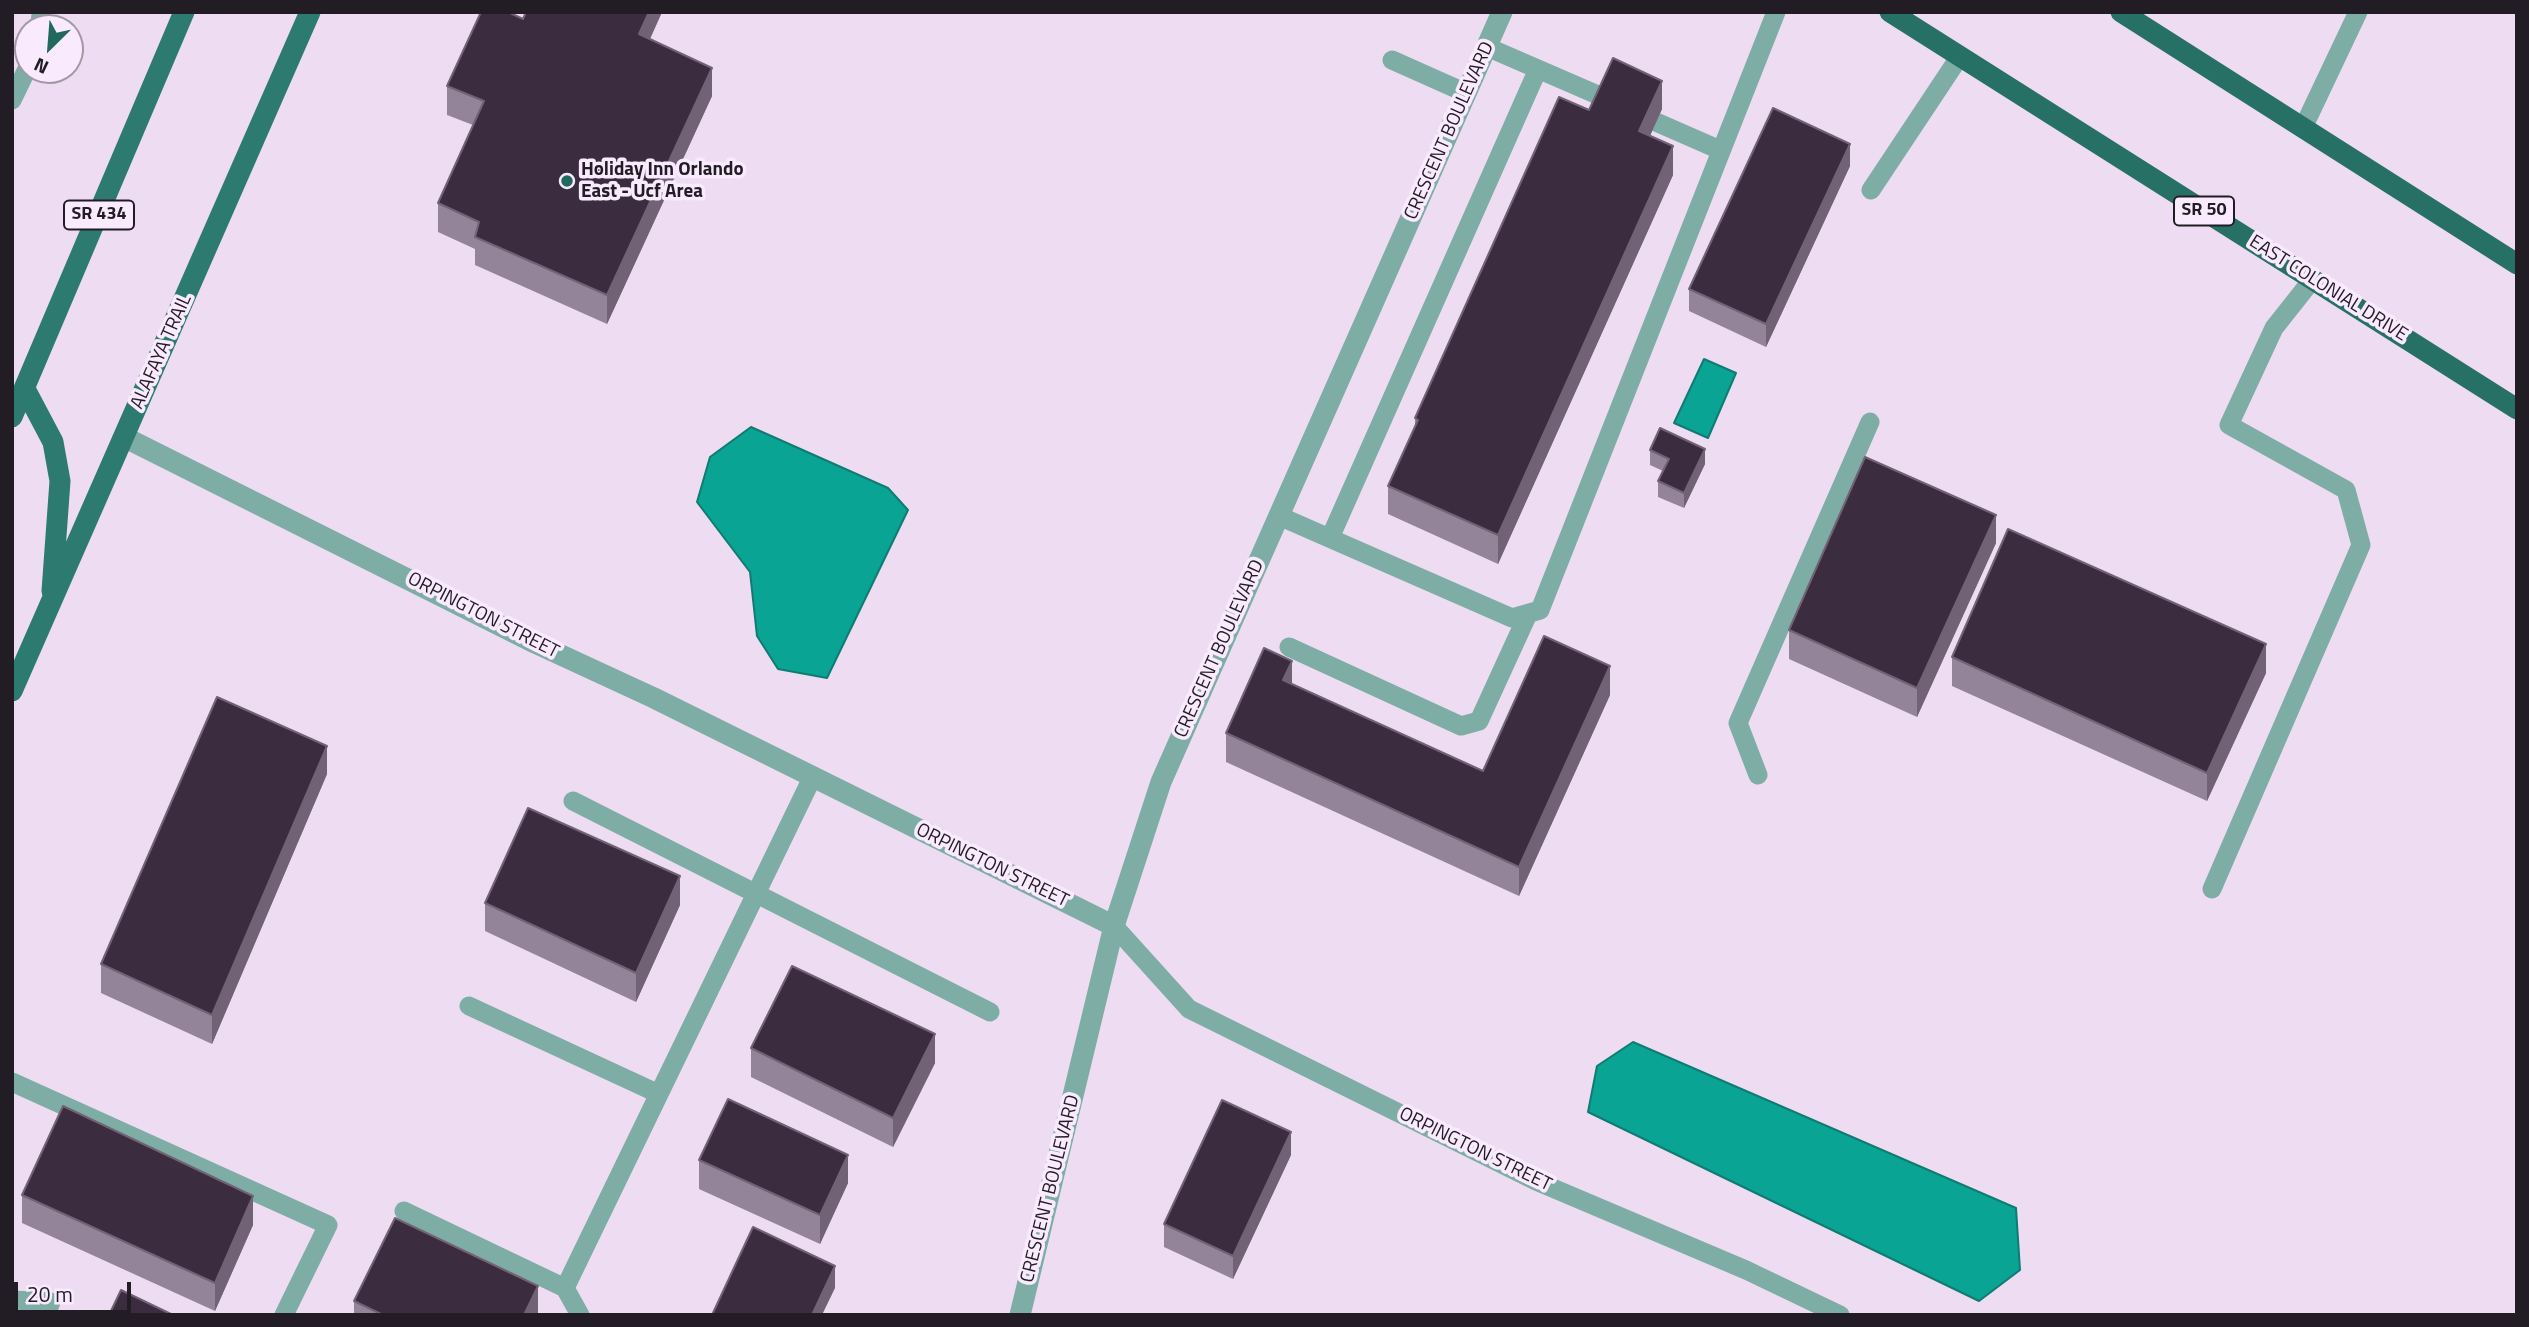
<!DOCTYPE html>
<html>
<head>
<meta charset="utf-8">
<style>
  body { margin:0 }
  #map { position:relative; width:2529px; height:1327px; overflow:hidden; background:#eedcf3; font-family:"Titillium Web",sans-serif }
  canvas { display:block }
  .frame { position:absolute; inset:0; border:14px solid #221c24; pointer-events:none }
  .north { position:absolute; left:14px; top:14px; width:70px; height:70px; box-sizing:border-box; background:#f9eafd; border:2px solid #a398a6; border-radius:50%; rotate:205deg; font-size:19px; font-weight:700; line-height:28px; text-align:center; color:#221c24 }
  .north::after { content:''; display:block; margin:auto; width:24px; height:32px; background:#20695f; clip-path:polygon(50% 0,100% 100%,50% 72%,0 100%) }
  .scale { position:absolute; left:14px; top:1282px; width:117px; height:32px; box-sizing:border-box; border:4px solid #221c24; border-top:0; padding-left:9px; font-size:21px; line-height:24px; white-space:nowrap; color:#221c24; -webkit-text-stroke:5px #f9eafd; paint-order:stroke }
</style>
</head>
<body>
<div id="map">
<canvas width="2529" height="1327"></canvas>
<div class="frame"></div>
<div class="north">N</div>
<div class="scale">20 m</div>
</div>
<script>
const ctx = document.querySelector('canvas').getContext('2d');
ctx.lineJoin = 'round';
function paint(path, color) {
  ctx.fillStyle = color;
  ctx.fill(path, 'evenodd');
}
function toPath(rows) {
  const path = new Path2D();
  for (const r of rows) {
    path.moveTo(r[0], r[1]);
    for (let i = 2; i < r.length; i += 2) path.lineTo(r[i], r[i + 1]);
  }
  return path;
}
function stroke(path, color, width, dash) {
  ctx.strokeStyle = color;
  ctx.lineWidth = width;
  ctx.lineCap = dash ? 'butt' : 'round';
  ctx.setLineDash(dash || []);
  ctx.stroke(path);
}
function write(font, color, halo, rows, align = 'center') {
  ctx.font = font + ' "Titillium Web",sans-serif';
  ctx.lineWidth = 7;
  ctx.setLineDash([]);
  ctx.textBaseline = 'middle';
  ctx.strokeStyle = halo;
  ctx.fillStyle = color;
  for (const [text, x, y, turn = 0] of rows) {
    ctx.save();
    ctx.translate(x, y);
    ctx.rotate((+turn || 0) * Math.PI / 180);
    ctx.textAlign = isNaN(turn) ? turn : align;
    if (halo) ctx.strokeText(text, 0, 0);
    ctx.fillText(text, 0, 0);
    ctx.restore();
  }
}
const water = toPath([
  [1704,359,1736,373,1708,438,1674,423,1704,359],
  [751,427,888,488,908,510,827,678,778,669,757,636,750,572,697,502,710,457,751,427],
  [1633,1042,2016,1208,2020,1270,1979,1301,1588,1112,1597,1066,1633,1042]
]);
paint(water, '#09a494');
stroke(water, '#107b72', 2);
stroke(toPath([
  [40,28,41,12],
  [1487,47,1607,99],
  [1392,60,1466,93],
  [12,100,28,67],
  [1656,122,1720,150],
  [2303,128,2358,12],
  [1871,190,1960,56],
  [1279,516,1512,618,1540,610,1776,12],
  [1330,538,1538,69],
  [1289,647,1461,726,1479,721,1528,614],
  [1758,775,1738,723,1870,422],
  [573,801,990,1012],
  [2212,889,2361,545,2346,490,2229,425,2274,328,2312,280],
  [1114,926,1189,1009,1536,1181,1746,1270,1840,1315],
  [469,1006,659,1094],
  [12,1082,328,1225,284,1315],
  [404,1211,565,1288,580,1315],
  [565,1288,813,776],
  [12,1300,51,1302,46,1315]
]), '#7eada5', 19);
stroke(toPath([
  [124,437,535,643,654,698,1114,926],
  [1020,1315,1114,926,1161,782,1502,12]
]), '#7eada5', 21);
stroke(toPath([
  [25,389,53,442,60,481,52,591],
  [12,417,184,12],
  [12,691,310,12]
]), '#2c7a70', 21);
stroke(toPath([
  [1890,12,2517,409],
  [2121,12,2517,264]
]), '#277066', 21);
paint(toPath([
  [526,12,662,12,650,39,712,96,607,324,475,265,475,249,438,232,438,203,473,125,447,115,447,86,523,19],
  [1662,109,1650,136,1673,175,1498,564,1388,514,1388,486,1415,427,1415,418,1589,110],
  [1850,166,1766,347,1689,311,1689,289],
  [1650,450,1705,464,1684,508,1658,497,1658,481,1663,471,1650,465],
  [1996,543,1917,717,1789,659,1789,630],
  [1952,657,2266,673,2207,801,1952,686],
  [1292,685,1483,771,1610,695,1519,896,1226,762,1226,733],
  [327,774,212,1044,101,993,101,964],
  [485,903,680,905,636,1002,485,931],
  [751,1048,935,1063,893,1147,751,1077],
  [1291,1155,1233,1279,1164,1247,1164,1224],
  [699,1160,848,1183,820,1244,699,1189],
  [22,1195,253,1225,215,1311,22,1223],
  [354,1301,538,1315,354,1315]
]), '#948499');
paint(toPath([
  [649,12,662,12,639,63,639,34],
  [712,68,712,96,607,324,607,295],
  [1662,81,1662,109,1639,160,1639,131],
  [1850,144,1850,166,1766,347,1766,324],
  [1673,146,1673,175,1498,564,1498,535],
  [1705,449,1705,464,1684,508,1684,493],
  [1996,515,1996,543,1917,717,1917,688],
  [2266,644,2266,673,2207,801,2207,773],
  [1292,661,1292,690,1283,680],
  [1610,666,1610,695,1519,896,1519,867],
  [327,746,327,774,212,1044,212,1015],
  [680,876,680,905,636,1002,636,973],
  [935,1034,935,1063,893,1147,893,1118],
  [1291,1132,1291,1155,1233,1279,1233,1256],
  [848,1155,848,1183,820,1244,820,1215],
  [253,1196,253,1225,215,1311,215,1283],
  [835,1266,835,1288,822,1315,812,1315],
  [538,1286,538,1315,524,1315]
]), '#716275');
const building = toPath([
  [481,12,508,12,523,19,526,12,649,12,639,34,712,68,607,295,475,237,479,222,438,203,484,101,447,86,481,12],
  [1613,58,1662,81,1639,131,1673,146,1498,535,1388,486,1418,420,1415,418,1559,97,1589,110,1613,58],
  [1773,108,1850,144,1766,324,1689,289,1773,108],
  [1660,428,1705,449,1684,493,1658,481,1669,459,1650,450,1660,428],
  [1865,457,1996,515,1917,688,1789,630,1865,457],
  [2008,529,2266,644,2207,773,1952,657,2008,529],
  [1544,636,1610,666,1519,867,1226,733,1264,648,1292,661,1283,680,1483,771,1544,636],
  [217,697,327,746,212,1015,101,964,217,697],
  [528,808,680,876,636,973,485,903,528,808],
  [792,966,935,1034,893,1118,751,1048,792,966],
  [728,1099,848,1155,820,1215,699,1160,728,1099],
  [1222,1100,1291,1132,1233,1256,1164,1224,1222,1100],
  [63,1106,253,1196,215,1283,22,1195,63,1106],
  [395,1218,538,1286,524,1315,383,1315,354,1301,395,1218],
  [753,1227,835,1266,812,1315,712,1315,753,1227],
  [121,1290,173,1315,109,1315,121,1290]
]);
paint(building, '#3b2d3f');
stroke(building, '#716275', 2);
for (const [x, y, r, color] of [
  [567,181,7,"#20695f"]
]) {
  const dot = new Path2D();
  dot.arc(x, y, r, 0, 2 * Math.PI);
  ctx.fillStyle = color;
  ctx.fill(dot);
  stroke(dot, '#f9eafd', 2.5);
}
for (const [x, y, w] of [
  [2204,211,60],
  [99,215,70]
]) {
  const box = new Path2D();
  box.roundRect(x - w / 2, y - 14.5, w, 29, 5);
  ctx.fillStyle = '#f9eafd';
  ctx.fill(box);
  stroke(box, '#221c24', 2);
}
write('bold 18px', '#221c24', null, [
  ["SR 50",2204,211],
  ["SR 434",99,215]
]);
write('19px', '#221c24', '#f9eafd', [
  ["CRESCENT BOULEVARD",1450,131,-66],
  ["EAST COLONIAL DRIVE",2328,289,32],
  ["ALAFAYA TRAIL",162,352,-66],
  ["ORPINGTON STREET",483,616,27],
  ["CRESCENT BOULEVARD",1220,649,-66],
  ["ORPINGTON STREET",992,866,26],
  ["ORPINGTON STREET",1475,1150,26],
  ["CRESCENT BOULEVARD",1051,1189,-76]
]);
write('bold 19px', '#221c24', '#f9eafd', [
  ["Holiday Inn Orlando",581,170],
  ["East - Ucf Area",581,192]
], 'left');
</script>
</body>
</html>
